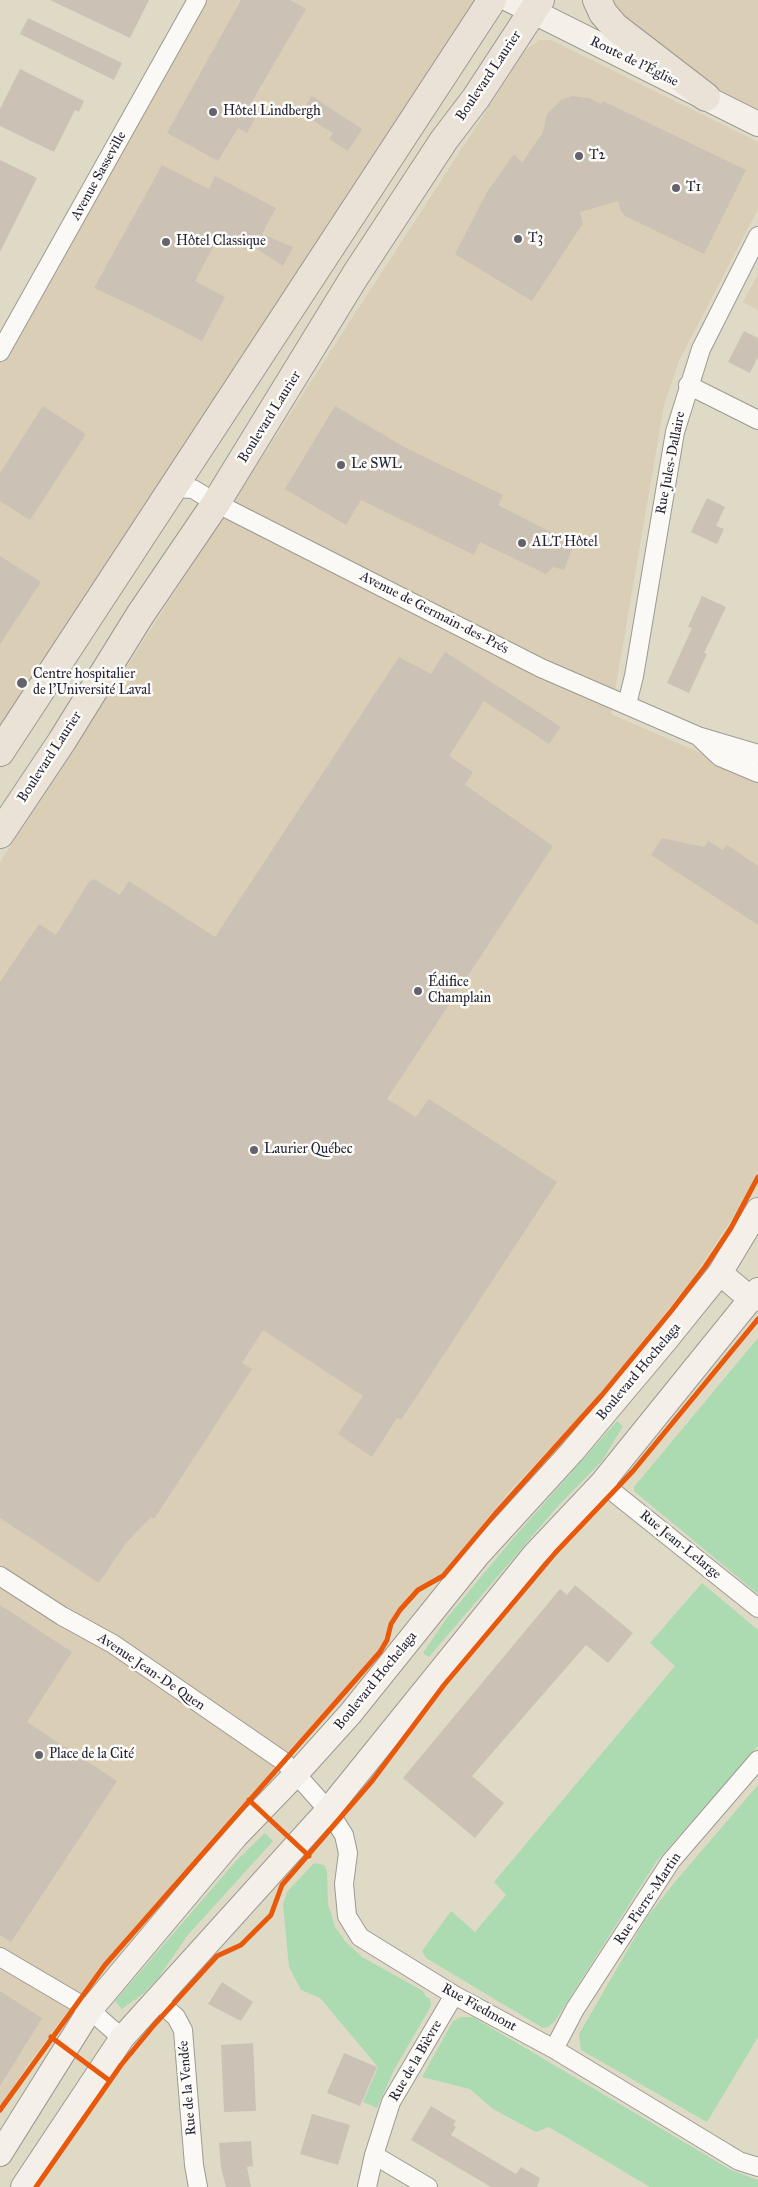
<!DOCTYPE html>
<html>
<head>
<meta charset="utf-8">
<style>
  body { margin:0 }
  canvas { display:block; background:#dedac6 }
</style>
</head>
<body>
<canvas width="758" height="2187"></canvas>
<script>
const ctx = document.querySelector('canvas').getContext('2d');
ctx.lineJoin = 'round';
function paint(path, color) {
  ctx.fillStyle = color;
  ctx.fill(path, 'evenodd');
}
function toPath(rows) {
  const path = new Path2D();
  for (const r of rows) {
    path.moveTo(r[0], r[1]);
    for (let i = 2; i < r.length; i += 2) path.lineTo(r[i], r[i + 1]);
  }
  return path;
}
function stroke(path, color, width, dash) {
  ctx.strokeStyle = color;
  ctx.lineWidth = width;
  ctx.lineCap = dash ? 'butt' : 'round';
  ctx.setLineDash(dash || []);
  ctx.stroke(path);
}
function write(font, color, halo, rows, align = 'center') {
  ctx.font = font + ' "IM FELL Great Primer",serif';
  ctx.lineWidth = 5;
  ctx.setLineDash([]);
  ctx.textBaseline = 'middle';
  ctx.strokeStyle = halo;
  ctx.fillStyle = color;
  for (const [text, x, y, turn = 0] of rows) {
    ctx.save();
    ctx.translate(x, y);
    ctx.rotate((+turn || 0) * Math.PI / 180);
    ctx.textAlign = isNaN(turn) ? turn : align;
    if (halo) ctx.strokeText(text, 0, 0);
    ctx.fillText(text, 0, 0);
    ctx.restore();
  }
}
paint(toPath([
  [197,0,492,0,0,751,0,352],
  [597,0,758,0,758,124],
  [539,40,551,40,758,142,758,209,679,361,664,405,611,714,758,778,758,1170,743,1202,693,1278,599,1396,510,1491,440,1576,416,1589,388,1626,384,1641,374,1656,215,1835,84,1989,24,2070,0,2108,0,862,525,51],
  [758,274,758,310,743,302]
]), '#daceb7');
paint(toPath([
  [758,1338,758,1594,634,1491,634,1487],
  [617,1421,623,1426,602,1461,557,1507,429,1657,423,1653,446,1619,510,1542],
  [702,1583,758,1630,758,1746,656,1862,555,2021,548,2027,543,2028,426,1958,422,1951,451,1911,475,1932,506,1895,494,1882,675,1666,650,1643],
  [758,1785,758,2037,707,2122,581,2050,579,2034,645,1920,674,1883],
  [265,1833,273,1841,187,1936,159,1977,144,1993,122,2009,115,2001,236,1861],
  [314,1863,324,1865,327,1871,328,1904,335,1927,345,1941,362,1957,423,1991,427,1998,430,1998,431,2005,427,2013,394,2070,377,2108,363,2102,378,2067,320,1998,301,1990,289,1967,283,1904,287,1892],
  [461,2017,473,2017,731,2170,758,2180,758,2187,650,2187,549,2127,536,2132,493,2109,470,2089,422,2077,453,2021]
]), '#acdbb2');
paint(toPath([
  [50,0,149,0,130,38],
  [241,0,290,0,306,9,247,110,256,116,247,133,238,128,218,161,167,133],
  [28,18,122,63,114,80,20,34],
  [20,69,84,101,79,112,75,110,54,152,0,126,0,109],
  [312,96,362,129,348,151,329,139,333,133,301,113],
  [572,96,589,98,601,104,603,101,746,170,704,254,625,216,621,211,618,201,580,212,583,223,532,301,455,254,487,192,514,154,522,163,543,132,547,114,561,100],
  [0,160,37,178,0,252],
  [162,165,209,189,215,176,276,208,262,234,293,247,283,266,254,247,251,252,219,236,195,281,225,297,202,341,144,311,94,288],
  [744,331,758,338,758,357,750,373,728,362],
  [43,406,86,434,30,520,0,501,0,473],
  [335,406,404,447,503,495,498,505,574,544,564,570,553,567,546,574,480,542,474,555,361,500,346,525,285,489],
  [707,498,725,507,716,526,724,529,717,544,691,532],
  [0,556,41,582,0,644],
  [702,596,726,607,704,653,707,654,689,693,667,683,692,628,688,627],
  [445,652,561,727,549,744,484,701,449,756,473,772,465,785,553,846,387,1099,416,1117,429,1099,557,1182,401,1420,397,1418,372,1457,338,1434,363,1396,263,1330,242,1363,252,1369,154,1519,151,1517,125,1544,99,1583,0,1518,0,982,39,924,56,935,89,882,94,879,120,895,129,881,215,937,399,657,431,674],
  [662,838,704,847,708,841,723,850,727,845,758,866,758,925,651,855],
  [575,1585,633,1633,608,1663,586,1645,472,1776,504,1803,475,1838,403,1778,560,1589,567,1595],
  [0,1605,72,1652,27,1722,117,1781,11,1942,0,1935],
  [222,1982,253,2002,241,2021,208,2004],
  [0,1991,42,2018,0,2086],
  [253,2043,256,2111,224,2112,221,2045],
  [344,2053,377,2067,360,2106,327,2093],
  [431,2106,456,2121,453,2125,456,2127,451,2135,516,2174,521,2167,540,2178,537,2187,491,2187,411,2140],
  [312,2114,350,2125,338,2165,300,2154],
  [251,2141,253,2166,247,2167,251,2187,226,2187,221,2168,219,2143]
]), '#cbc2b5');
const street = toPath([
  [0,352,197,0],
  [688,385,758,420],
  [174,488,193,489,216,503,541,668,698,736,758,754],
  [627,704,634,676,675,432,701,349,758,236],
  [700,738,720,757,758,773],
  [602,1483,758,1608],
  [0,1576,62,1616,113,1644,283,1761,296,1774,328,1810,344,1835,348,1853,344,1884,347,1916,360,1937,454,1995,554,2049,739,2161,758,2167],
  [0,1957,90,2010,122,2038],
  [157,2000,176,2017,183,2030,194,2165,198,2187],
  [554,2049,575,2009,671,1861,758,1760],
  [374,2155,428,2187],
  [367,2187,374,2155,391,2102,454,1995]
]);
const secondary = toPath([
  [510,0,758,124],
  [720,1273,752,1300],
  [0,2154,90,2010,236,1836,296,1774,350,1714,477,1556,572,1452,666,1340,720,1273,758,1210],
  [23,2187,122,2038,328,1810,534,1555,602,1483,758,1290]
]);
const primary = toPath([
  [597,0,603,13,615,27,706,97],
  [0,752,492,0],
  [0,834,62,741,140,615,216,503,355,276,444,140,476,98,540,0]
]);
stroke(street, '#9c9a92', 20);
stroke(secondary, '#9c9a92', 26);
stroke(primary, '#9c9a92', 30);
stroke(street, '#faf9f6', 18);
stroke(secondary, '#f4f0e9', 24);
stroke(primary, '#eae2d6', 28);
stroke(toPath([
  [249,1800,309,1856],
  [51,2037,110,2081],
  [0,2110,105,1965,380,1652,387,1640,391,1624,400,1610,418,1590,443,1576,495,1514,602,1395,672,1310,705,1267,731,1228,758,1177],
  [36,2187,121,2065,154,2025,217,1956,241,1945,271,1915,282,1885,372,1781,444,1685,556,1552,633,1471,758,1319]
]), '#e8590c', 5);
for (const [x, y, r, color] of [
  [213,112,5,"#64626c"],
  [579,156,5,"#64626c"],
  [676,188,5,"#64626c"],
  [518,239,5,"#64626c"],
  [166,242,5,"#64626c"],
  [341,465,5,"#64626c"],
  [522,543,5,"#64626c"],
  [22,683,6,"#64626c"],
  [418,991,5,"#64626c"],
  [254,1150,5,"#64626c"],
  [39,1755,5,"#64626c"]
]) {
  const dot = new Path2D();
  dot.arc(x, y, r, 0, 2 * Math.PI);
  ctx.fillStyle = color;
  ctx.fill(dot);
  stroke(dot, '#fdfcf7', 2);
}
write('14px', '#22223b', '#fdfcf7', [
  ["Route de l'Église",634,62,26],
  ["Boulevard Laurier",489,76,-56],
  ["Avenue Sasseville",99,176,-61],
  ["Boulevard Laurier",270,417,-58],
  ["Rue Jules-Dallaire",671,463,-79],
  ["Avenue de Germain-des-Prés",434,613,27],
  ["Boulevard Laurier",50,757,-57],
  ["Boulevard Hochelaga",639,1372,-50],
  ["Rue Jean-Lelarge",680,1545,39],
  ["Avenue Jean-De Quen",151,1672,34],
  ["Boulevard Hochelaga",376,1681,-51],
  ["Rue Pierre-Martin",648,1899,-56],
  ["Rue Fiedmont",479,2008,29],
  ["Rue de la Bièvre",416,2061,-60],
  ["Rue de la Vendée",188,2088,-95]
]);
write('14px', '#22223b', '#fdfcf7', [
  ["Hôtel Lindbergh",223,112],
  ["T2",589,156],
  ["T1",686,188],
  ["T3",528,239],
  ["Hôtel Classique",176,242],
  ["Le SWL",351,465],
  ["ALT Hôtel",532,543],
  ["Centre hospitalier",33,675],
  ["de l'Université Laval",33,691],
  ["Édifice",428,983],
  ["Champlain",428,999],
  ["Laurier Québec",264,1150],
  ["Place de la Cité",49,1755]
], 'left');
</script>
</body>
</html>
